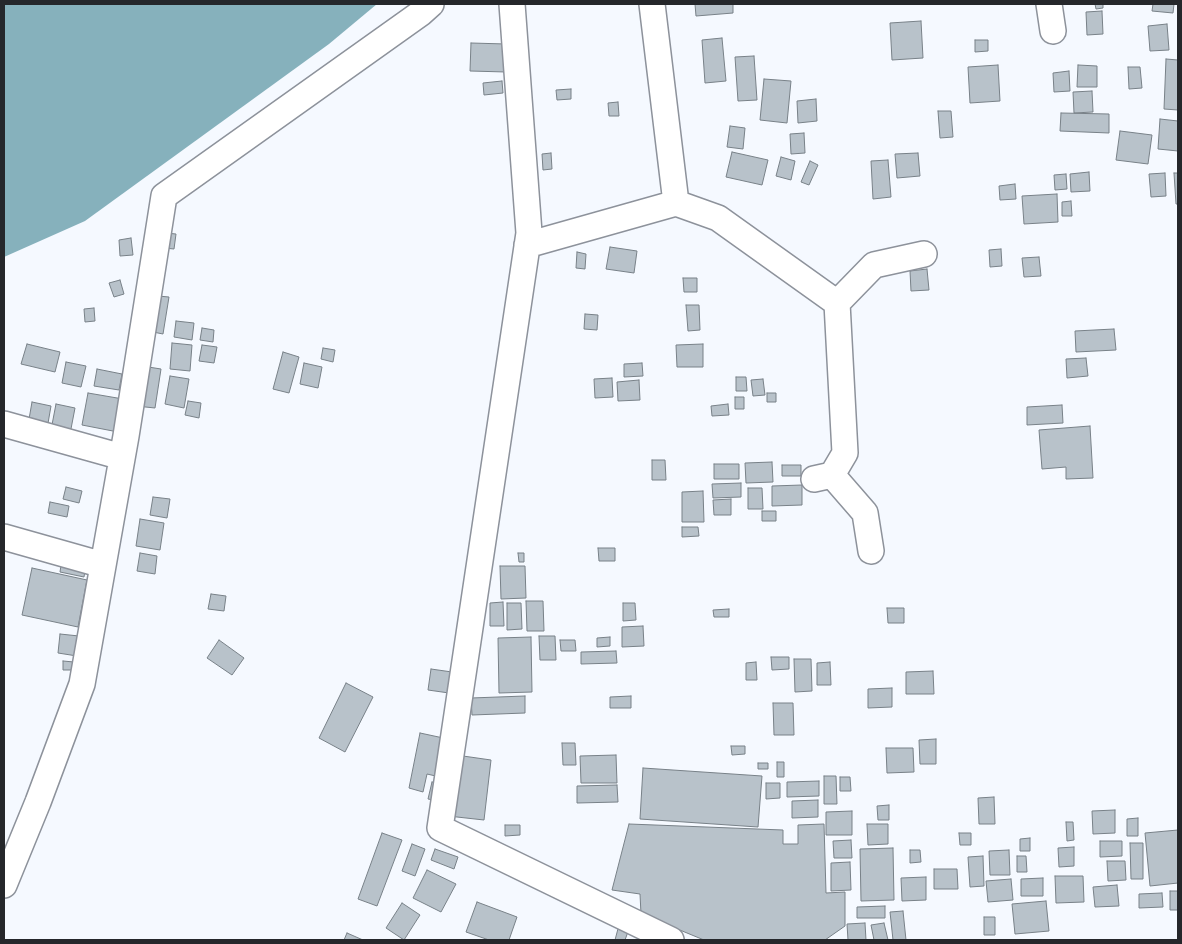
<!DOCTYPE html>
<html>
<head>
<meta charset="utf-8">
<style>
  body { margin:0 }
  #map { position:relative; width:1182px; height:944px; overflow:hidden; background:#f5f9ff; font-family:Barlow,sans-serif }
  canvas { display:block }
  .frame { position:absolute; inset:0; border:5px solid #25272b; pointer-events:none }
</style>
</head>
<body>
<div id="map">
<canvas width="1182" height="944"></canvas>
<div class="frame"></div>
</div>
<script>
const ctx = document.querySelector('canvas').getContext('2d');
ctx.lineJoin = 'round';
function paint(path, color) {
  ctx.fillStyle = color;
  ctx.fill(path, 'evenodd');
}
function toPath(rows) {
  const path = new Path2D();
  for (const r of rows) {
    path.moveTo(r[0], r[1]);
    for (let i = 2; i < r.length; i += 2) path.lineTo(r[i], r[i + 1]);
  }
  return path;
}
function stroke(path, color, width, dash) {
  ctx.strokeStyle = color;
  ctx.lineWidth = width;
  ctx.lineCap = dash ? 'butt' : 'round';
  ctx.setLineDash(dash || []);
  ctx.stroke(path);
}
paint(toPath([
  [4,4,377,4,329,44,85,221,4,257]
]), '#86b1bc');
const building = toPath([
  [695,4,733,4,733,13,696,16,695,4],
  [1095,4,1103,4,1103,8,1096,9,1095,4],
  [1153,4,1174,4,1173,13,1152,11,1153,4],
  [1102,11,1103,34,1087,35,1086,12,1102,11],
  [921,21,923,58,892,60,890,23,921,21],
  [1167,24,1169,50,1150,51,1148,26,1167,24],
  [722,38,726,81,705,83,702,40,722,38],
  [975,40,988,40,988,51,975,52,975,40],
  [471,43,506,44,506,72,470,71,471,43],
  [754,56,757,100,738,101,735,57,754,56],
  [1166,59,1178,60,1178,110,1164,109,1166,59],
  [998,65,1000,101,970,103,968,67,998,65],
  [1078,65,1097,66,1097,87,1077,87,1078,65],
  [1128,67,1140,67,1142,88,1129,89,1128,67],
  [1069,71,1070,91,1054,92,1053,73,1069,71],
  [764,79,791,81,787,123,760,120,764,79],
  [502,81,503,93,484,95,483,83,502,81],
  [571,89,571,99,557,100,556,90,571,89],
  [1092,91,1093,112,1074,113,1073,92,1092,91],
  [816,99,817,121,798,123,797,101,816,99],
  [618,102,619,116,609,116,608,103,618,102],
  [938,111,951,111,953,137,940,138,938,111],
  [1061,113,1109,114,1109,133,1060,131,1061,113],
  [1160,119,1178,121,1178,151,1158,149,1160,119],
  [730,126,745,128,743,149,727,147,730,126],
  [1120,131,1152,135,1148,164,1116,160,1120,131],
  [804,133,805,153,791,154,790,134,804,133],
  [732,152,768,160,762,185,726,177,732,152],
  [551,153,552,169,543,170,542,154,551,153],
  [918,153,920,176,897,178,895,154,918,153],
  [781,157,795,161,791,180,776,176,781,157],
  [888,160,891,197,873,199,871,161,888,160],
  [810,161,818,165,809,185,801,182,810,161],
  [1089,172,1090,191,1071,192,1070,174,1089,172],
  [1165,173,1166,196,1151,197,1149,174,1165,173],
  [1174,173,1178,173,1178,204,1176,204,1174,173],
  [1066,174,1067,189,1055,190,1054,175,1066,174],
  [1015,184,1016,199,1000,200,999,186,1015,184],
  [1057,194,1058,222,1024,224,1022,196,1057,194],
  [1071,201,1072,216,1062,216,1062,202,1071,201],
  [166,233,176,234,174,249,164,248,166,233],
  [131,238,133,255,120,256,119,240,131,238],
  [610,247,637,251,634,273,606,269,610,247],
  [1001,249,1002,266,990,267,989,250,1001,249],
  [577,252,586,254,585,269,576,268,577,252],
  [1039,257,1041,276,1024,277,1022,258,1039,257],
  [927,269,929,290,911,291,910,271,927,269],
  [683,278,697,278,697,292,684,292,683,278],
  [120,280,124,294,114,297,109,283,120,280],
  [158,296,169,297,163,334,153,332,158,296],
  [686,305,699,305,700,330,688,331,686,305],
  [94,308,95,321,85,322,84,309,94,308],
  [585,314,598,315,597,330,584,329,585,314],
  [176,321,194,323,192,340,174,337,176,321],
  [202,328,214,330,213,342,200,340,202,328],
  [1114,329,1116,350,1076,352,1075,331,1114,329],
  [172,343,192,345,190,371,170,369,172,343],
  [27,344,60,352,55,372,21,364,27,344],
  [703,344,703,367,677,367,676,345,703,344],
  [202,345,217,347,214,363,199,361,202,345],
  [323,348,335,350,333,362,321,359,323,348],
  [283,352,299,357,289,393,273,389,283,352],
  [1086,358,1088,376,1067,378,1066,359,1086,358],
  [66,362,86,366,81,387,62,383,66,362],
  [304,363,322,367,318,388,300,384,304,363],
  [642,363,643,376,624,377,624,364,642,363],
  [142,366,161,369,155,408,136,406,142,366],
  [97,369,122,374,119,390,94,386,97,369],
  [170,376,189,379,184,408,165,404,170,376],
  [736,377,746,377,747,391,736,391,736,377],
  [612,378,613,397,595,398,594,379,612,378],
  [763,379,765,395,753,396,751,380,763,379],
  [639,380,640,400,618,401,617,382,639,380],
  [88,393,123,399,118,432,82,425,88,393],
  [767,393,776,393,776,402,767,402,767,393],
  [735,397,744,397,744,409,735,409,735,397],
  [188,401,201,403,199,418,185,415,188,401],
  [32,402,51,406,47,429,28,425,32,402],
  [56,404,75,408,70,434,51,430,56,404],
  [728,404,729,415,712,416,711,406,728,404],
  [1062,405,1063,423,1027,425,1027,407,1062,405],
  [1090,426,1093,478,1066,479,1066,467,1042,469,1039,430,1090,426],
  [652,460,665,460,666,480,652,480,652,460],
  [772,462,773,482,746,483,745,463,772,462],
  [714,464,739,464,739,479,714,479,714,464],
  [782,465,801,465,801,476,782,476,782,465],
  [741,483,741,497,713,498,712,484,741,483],
  [802,485,802,505,772,506,772,486,802,485],
  [66,487,82,491,79,503,63,499,66,487],
  [748,488,762,488,763,509,748,509,748,488],
  [703,491,704,522,682,522,682,492,703,491],
  [153,497,170,499,167,518,150,515,153,497],
  [731,499,731,515,714,515,713,500,731,499],
  [50,502,69,506,67,517,48,513,50,502],
  [762,511,776,511,776,521,762,521,762,511],
  [140,519,164,523,160,550,136,546,140,519],
  [682,527,698,527,699,536,682,537,682,527],
  [598,548,615,548,615,561,599,561,598,548],
  [140,553,157,556,155,574,137,571,140,553],
  [518,553,524,553,524,562,519,562,518,553],
  [62,559,86,564,84,577,60,572,62,559],
  [500,566,525,566,526,598,501,599,500,566],
  [32,568,87,580,78,627,22,615,32,568],
  [211,594,226,596,224,611,208,609,211,594],
  [526,601,543,601,544,631,527,631,526,601],
  [503,602,504,626,490,626,490,603,503,602],
  [507,603,521,603,522,629,507,630,507,603],
  [623,603,635,603,636,620,623,621,623,603],
  [887,608,904,608,904,623,888,623,887,608],
  [729,609,729,617,714,617,713,610,729,609],
  [643,626,644,646,622,647,622,627,643,626],
  [60,634,79,636,77,656,58,653,60,634],
  [539,636,555,636,556,660,540,660,539,636],
  [531,637,532,692,499,693,498,638,531,637],
  [610,637,610,646,597,647,597,638,610,637],
  [219,640,244,658,232,675,207,658,219,640],
  [560,640,575,640,576,651,561,651,560,640],
  [616,651,617,663,581,664,581,652,616,651],
  [771,657,789,657,789,669,772,670,771,657],
  [794,659,811,659,812,691,795,692,794,659],
  [63,661,74,662,74,670,63,670,63,661],
  [756,662,757,680,746,680,746,663,756,662],
  [830,662,831,685,817,685,817,663,830,662],
  [431,669,452,672,449,693,428,690,431,669],
  [933,671,934,694,906,694,906,672,933,671],
  [346,683,373,697,345,752,319,738,346,683],
  [892,688,892,707,868,708,868,689,892,688],
  [525,696,525,713,472,715,471,698,525,696],
  [631,696,631,708,610,708,610,697,631,696],
  [773,703,793,703,794,735,774,735,773,703],
  [420,733,448,739,440,777,427,774,423,792,409,788,420,733],
  [936,739,936,764,920,764,919,740,936,739],
  [562,743,575,743,576,765,563,765,562,743],
  [731,746,745,746,745,754,732,755,731,746],
  [886,748,913,748,914,772,887,773,886,748],
  [456,755,491,760,484,820,448,816,456,755],
  [616,755,617,783,581,783,580,756,616,755],
  [777,762,784,762,784,777,777,777,777,762],
  [758,763,768,763,768,769,758,769,758,763],
  [643,768,762,776,758,827,640,819,643,768],
  [824,776,836,776,837,804,824,804,824,776],
  [840,777,850,777,851,791,840,791,840,777],
  [819,781,819,796,787,797,787,782,819,781],
  [432,782,442,784,439,801,428,799,432,782],
  [766,783,780,783,780,798,766,799,766,783],
  [617,785,618,802,577,803,577,786,617,785],
  [994,797,995,824,979,824,978,798,994,797],
  [818,800,818,817,792,818,792,801,818,800],
  [889,805,889,820,878,820,877,806,889,805],
  [1115,810,1115,833,1093,834,1092,811,1115,810],
  [852,811,852,835,826,835,826,812,852,811],
  [1138,818,1138,836,1127,836,1127,819,1138,818],
  [1066,822,1073,822,1074,840,1067,841,1066,822],
  [629,824,783,830,783,844,798,844,798,825,824,824,826,893,845,892,845,926,825,940,704,940,641,914,640,894,612,890,629,824],
  [867,824,888,824,888,844,868,845,867,824],
  [505,825,520,825,520,835,505,836,505,825],
  [1178,830,1178,883,1150,886,1145,833,1178,830],
  [382,833,402,840,377,906,358,899,382,833],
  [959,833,971,833,971,845,960,845,959,833],
  [1030,838,1030,851,1020,851,1020,839,1030,838],
  [851,840,852,858,834,858,833,841,851,840],
  [1100,841,1122,841,1122,856,1100,857,1100,841],
  [1130,843,1143,843,1143,879,1131,879,1130,843],
  [412,844,425,849,415,876,402,871,412,844],
  [1074,847,1074,866,1059,867,1058,848,1074,847],
  [893,848,894,900,861,901,860,849,893,848],
  [435,849,458,857,454,869,431,860,435,849],
  [910,850,920,850,921,862,910,863,910,850],
  [1009,850,1010,875,990,875,989,851,1009,850],
  [983,856,984,886,970,887,968,857,983,856],
  [1017,856,1026,856,1027,872,1017,872,1017,856],
  [1107,861,1125,861,1126,880,1108,881,1107,861],
  [850,862,851,890,831,891,831,863,850,862],
  [934,869,957,869,958,889,934,889,934,869],
  [427,870,456,884,441,912,413,898,427,870],
  [1055,876,1083,876,1084,902,1056,903,1055,876],
  [926,877,926,900,902,901,901,878,926,877],
  [1043,878,1043,896,1021,896,1021,879,1043,878],
  [1011,879,1013,900,988,902,986,881,1011,879],
  [1117,885,1119,906,1095,907,1093,887,1117,885],
  [1170,891,1178,891,1178,910,1170,910,1170,891],
  [1162,893,1163,907,1139,908,1139,894,1162,893],
  [1046,901,1049,931,1015,934,1012,904,1046,901],
  [477,902,517,917,509,940,489,940,466,932,477,902],
  [402,903,420,915,404,940,386,928,402,903],
  [885,906,885,918,857,918,857,907,885,906],
  [903,911,906,940,893,940,890,912,903,911],
  [984,917,995,917,995,935,984,935,984,917],
  [865,923,866,940,848,940,847,924,865,923],
  [884,923,888,940,874,940,871,925,884,923],
  [619,925,629,929,625,940,615,940,619,925],
  [347,933,363,940,344,940,347,933]
]);
paint(building, '#b8c2ca');
stroke(building, '#788188', 1);
const street = toPath([
  [512,4,529,233,440,828,671,940],
  [652,4,676,203,718,218,837,303],
  [1049,4,1053,31],
  [527,245,676,203],
  [4,424,122,457],
  [832,475,845,453,837,303,874,265,924,254],
  [814,479,832,475,865,513,871,551],
  [4,537,103,565],
  [4,885,38,802,82,684,126,436,164,196,421,13,431,4]
]);
stroke(street, '#8d929b', 28);
stroke(street, '#fff', 25);
</script>
</body>
</html>
